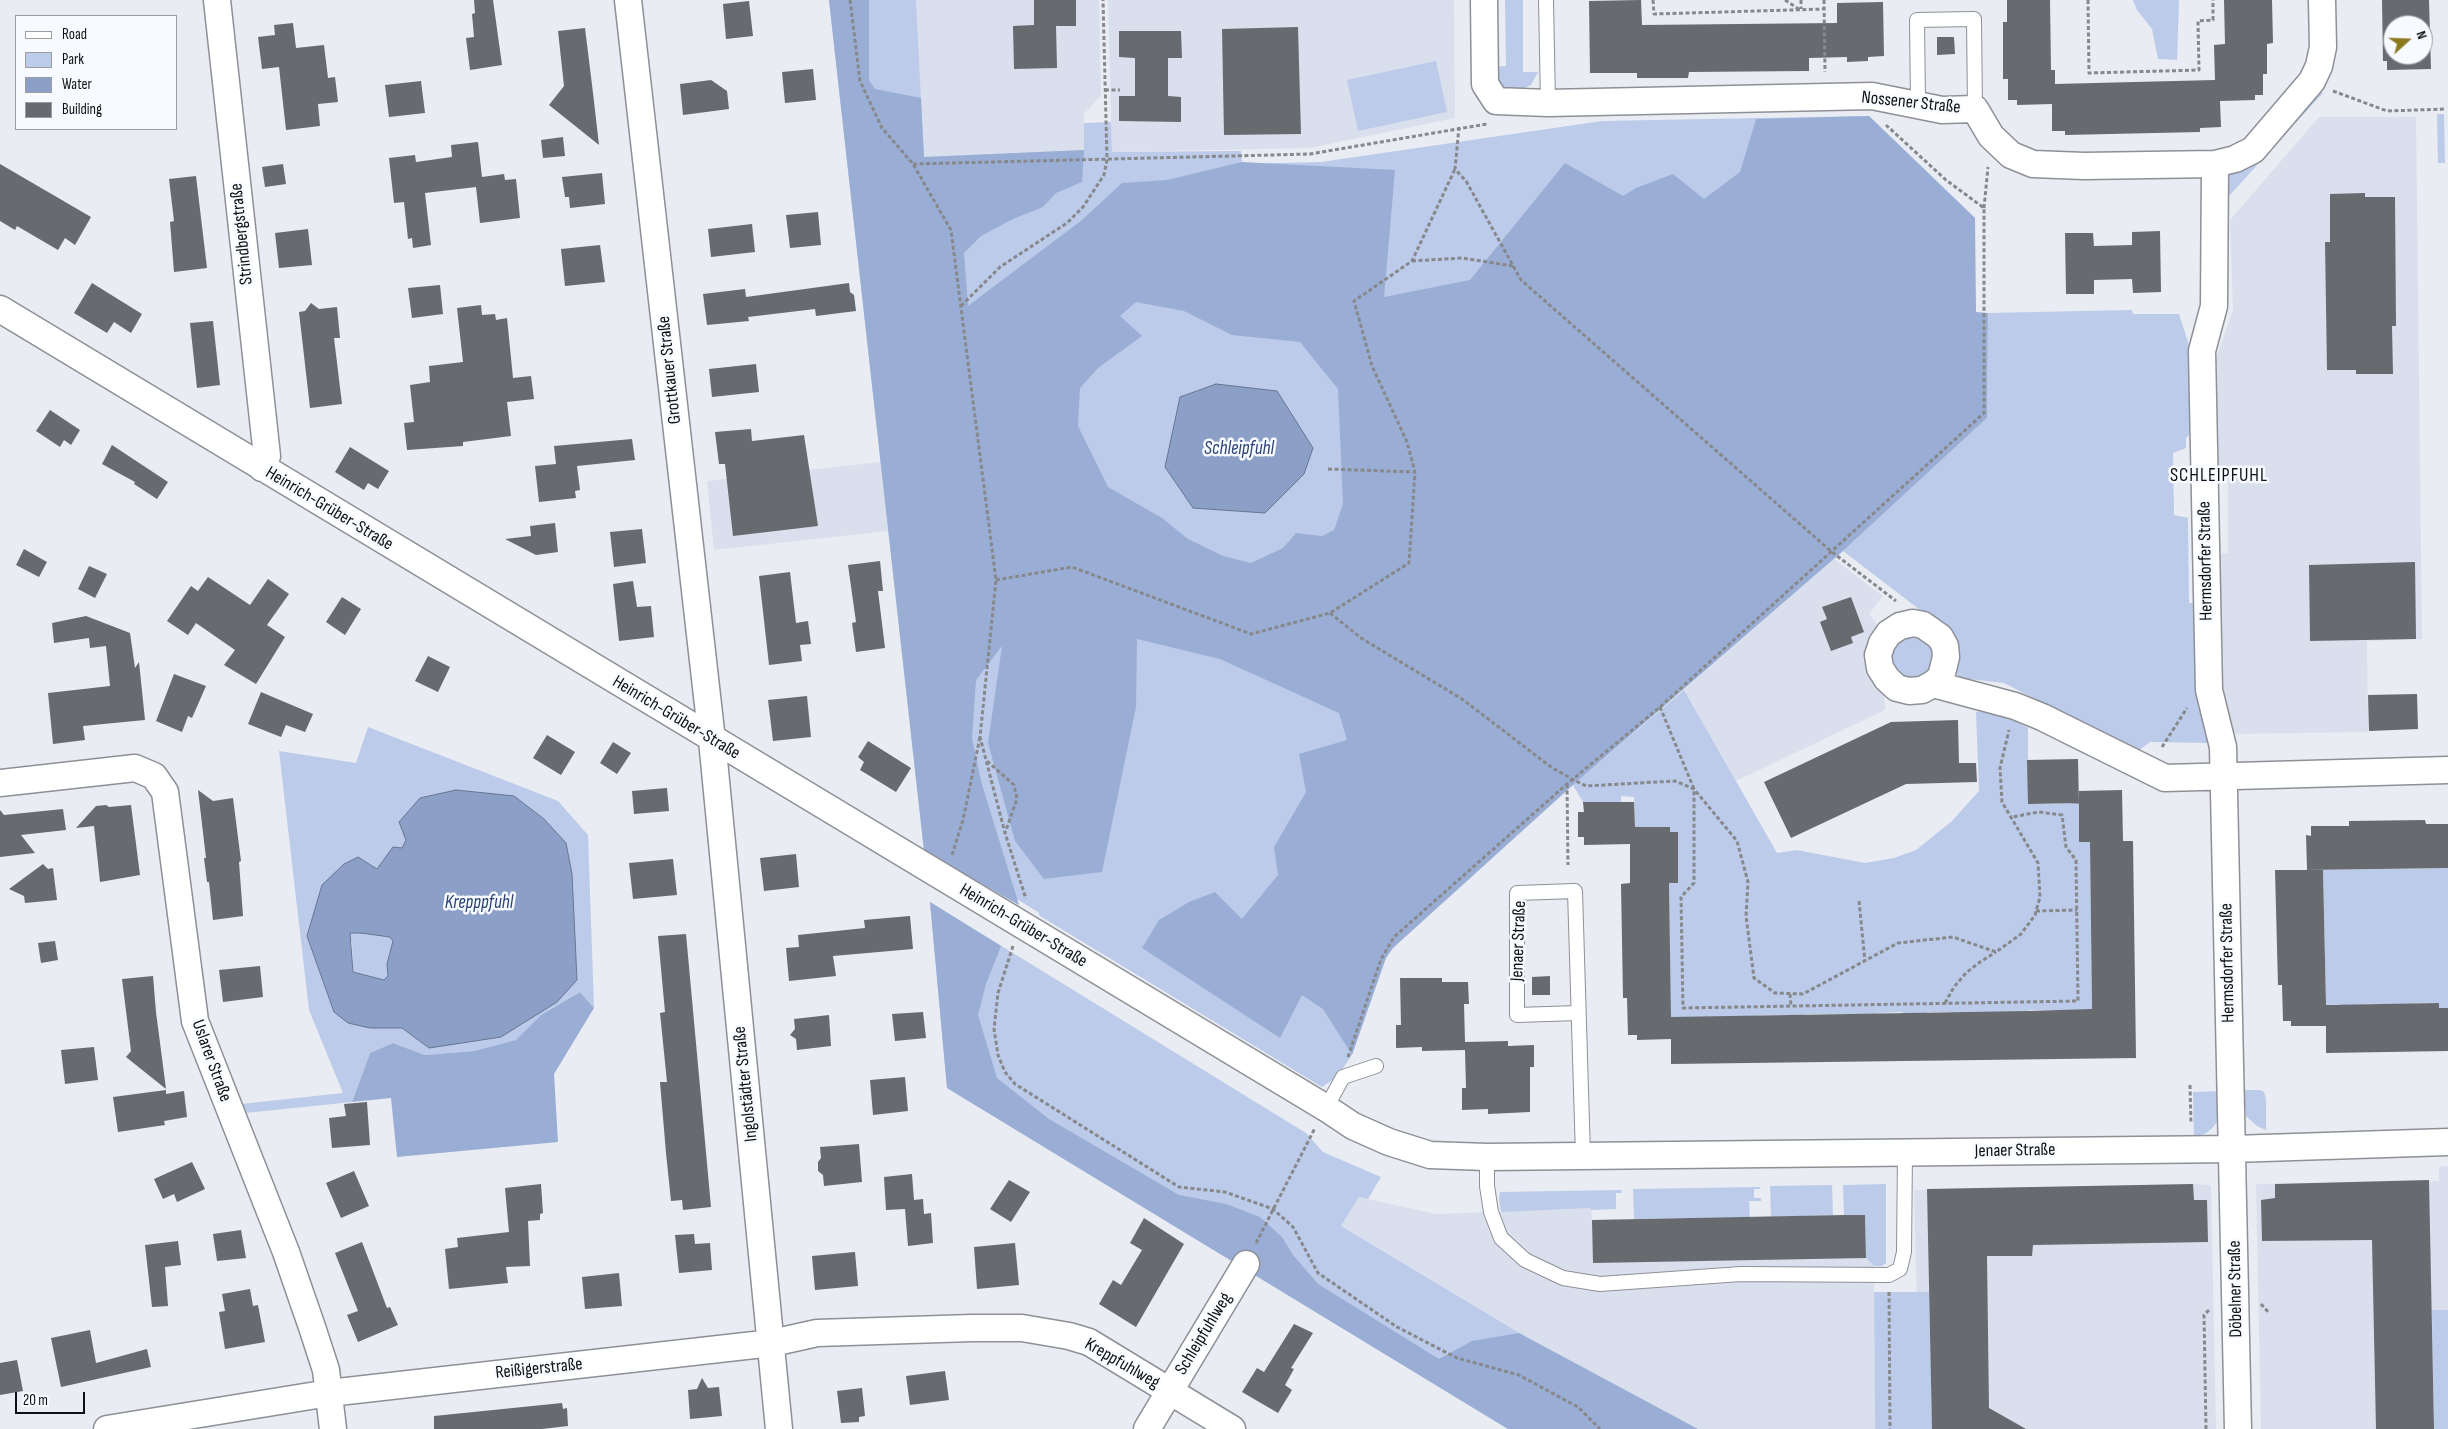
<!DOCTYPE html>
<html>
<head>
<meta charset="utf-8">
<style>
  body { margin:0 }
  #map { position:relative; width:2448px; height:1429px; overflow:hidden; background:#e9ecf2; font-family:"Sofia Sans Condensed",sans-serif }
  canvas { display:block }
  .legend { position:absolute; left:15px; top:15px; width:162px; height:115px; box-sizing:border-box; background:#f7faff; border:1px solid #9a9ca0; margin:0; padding:6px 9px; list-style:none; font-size:15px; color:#0f1012 }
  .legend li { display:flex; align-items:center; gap:10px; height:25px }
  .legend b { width:25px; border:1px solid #9a9ca0 }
  .north { position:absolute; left:2383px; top:15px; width:50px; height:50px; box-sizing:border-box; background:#f7faff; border:1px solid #9a9ca0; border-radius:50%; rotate:70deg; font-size:14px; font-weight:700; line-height:20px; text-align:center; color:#0f1012 }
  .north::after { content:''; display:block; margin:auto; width:18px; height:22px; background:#8c7a1f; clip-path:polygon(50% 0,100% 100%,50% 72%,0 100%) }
  .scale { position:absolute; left:15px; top:1392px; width:70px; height:22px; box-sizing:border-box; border:2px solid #0f1012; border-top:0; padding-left:6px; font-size:15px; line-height:18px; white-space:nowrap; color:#0f1012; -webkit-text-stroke:4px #f7faff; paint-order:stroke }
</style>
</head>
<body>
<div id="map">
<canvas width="2448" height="1429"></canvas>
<ul class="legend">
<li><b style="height:6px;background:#fff"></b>Road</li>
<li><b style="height:14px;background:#bbcbe9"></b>Park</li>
<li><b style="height:14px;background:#8ca0c7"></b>Water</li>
<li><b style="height:14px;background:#676a6f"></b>Building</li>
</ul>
<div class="north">N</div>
<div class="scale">20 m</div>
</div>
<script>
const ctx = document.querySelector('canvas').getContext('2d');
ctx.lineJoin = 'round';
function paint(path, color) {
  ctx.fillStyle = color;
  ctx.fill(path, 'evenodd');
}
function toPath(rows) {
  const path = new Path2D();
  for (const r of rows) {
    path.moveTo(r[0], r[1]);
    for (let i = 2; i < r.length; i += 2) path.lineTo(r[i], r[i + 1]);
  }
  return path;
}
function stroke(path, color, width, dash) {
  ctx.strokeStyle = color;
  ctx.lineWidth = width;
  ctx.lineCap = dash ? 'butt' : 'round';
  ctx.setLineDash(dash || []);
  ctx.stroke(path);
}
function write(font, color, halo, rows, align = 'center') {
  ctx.font = font + ' "Sofia Sans Condensed",sans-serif';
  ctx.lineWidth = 5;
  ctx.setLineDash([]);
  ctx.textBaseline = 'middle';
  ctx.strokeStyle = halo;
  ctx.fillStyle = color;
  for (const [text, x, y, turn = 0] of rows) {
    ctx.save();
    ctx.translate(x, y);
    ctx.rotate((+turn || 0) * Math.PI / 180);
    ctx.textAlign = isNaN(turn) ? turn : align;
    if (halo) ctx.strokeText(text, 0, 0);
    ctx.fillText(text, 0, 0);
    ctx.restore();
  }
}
paint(toPath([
  [916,0,1099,0,1101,96,1084,114,1084,150,924,157],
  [1108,0,1454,0,1455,118,1309,148,1112,152],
  [2319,117,2416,117,2422,639,2367,641,2368,732,2235,734,2229,720,2222,694,2220,670,2218,554,2228,553,2228,470,2218,468,2216,359,2233,310,2230,220],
  [881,462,888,531,714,550,707,481],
  [1834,559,1883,596,1869,614,1880,628,1885,710,1736,781,1684,690],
  [2448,1166,2448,1429,2261,1429,2256,1184,2439,1181,2439,1167],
  [2193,1184,2211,1185,2216,1429,1920,1429,1914,1190],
  [1359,1197,1436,1214,1591,1208,1592,1220,1865,1215,1866,1257,1874,1266,1875,1429,1697,1429,1588,1374,1341,1226]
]), '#d9dfec');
paint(toPath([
  [829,0,916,0,924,157,1084,150,1084,123,1111,122,1112,152,1241,151,1242,162,1237,164,1321,162,1602,121,1869,116,1975,218,1377,938,1336,1029,1352,1055,1337,1077,1322,1087,1040,916,1038,912,923,841],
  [1505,0,1523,0,1523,72,1538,72,1531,85,1519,91,1508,90,1502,87,1498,82,1493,67,1506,66],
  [2133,0,2179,0,2177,60,2158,59,2152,29,2137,10],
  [1436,61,1447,112,1358,131,1347,80],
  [2314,90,2323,93,2228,197,2221,190,2226,170],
  [2437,114,2444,114,2445,163,2438,163],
  [2132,310,2133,314,2179,314,2189,345,2191,433,2186,438,2186,448,2173,453,2174,515,2188,518,2189,603,2195,603,2209,743,2150,742,2138,751,2004,683,1961,678,1955,672,1941,626,1843,551,1987,418,1988,313],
  [1910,634,1924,638,1933,649,1934,656,1931,670,1913,681,1894,672,1889,652,1892,645],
  [1684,690,1777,853,1797,850,1865,863,1894,858,1916,850,1952,821,1979,791,1976,712,1992,709,2028,728,2028,804,2079,803,2079,842,2090,842,2092,1014,2053,1010,2028,1010,2028,1016,1952,1017,1952,1012,1927,1012,1927,1017,1903,1018,1902,1012,1877,1013,1877,1018,1852,1018,1852,1014,1805,1014,1805,1019,1788,1015,1764,1015,1671,1022,1669,883,1678,883,1678,832,1670,832,1670,827,1644,827,1635,833,1634,797,1621,796,1621,802,1583,802,1573,785],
  [368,727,558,801,588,835,594,1008,580,992,541,1015,517,1040,474,1051,425,1055,393,1043,370,1053,352,1102,245,1113,241,1104,343,1093,309,1010,279,751,356,763],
  [566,843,572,874,577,980,429,1048,402,1028,370,1028,334,1012,307,936,352,942,353,972,384,980,388,977,387,964,404,916],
  [2448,868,2448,1008,2439,1008,2439,1003,2414,1003,2414,1009,2389,1004,2364,1004,2339,1010,2339,1004,2326,1005,2323,870],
  [930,902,1306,1133,1323,1152,1381,1177,1368,1199,1359,1197,1341,1226,1588,1374,1697,1429,1508,1429,947,1088],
  [2243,1090,2260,1090,2264,1092,2266,1099,2266,1130,2257,1126,2246,1116],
  [2222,1091,2220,1116,2215,1125,2208,1132,2194,1139,2193,1092],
  [1886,1184,1886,1263,1882,1266,1874,1266,1866,1258,1865,1215,1844,1215,1843,1185],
  [1832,1185,1833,1215,1771,1217,1770,1186],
  [1760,1187,1760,1189,1754,1189,1754,1198,1761,1198,1761,1201,1749,1201,1750,1217,1634,1219,1633,1189],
  [1621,1190,1622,1193,1616,1193,1616,1209,1591,1210,1590,1208,1501,1212,1499,1199,1500,1192],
  [1874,1292,1929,1292,1932,1429,1875,1429],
  [2432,1310,2448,1310,2448,1429,2434,1429]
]), '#bbcbe9');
paint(toPath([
  [829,0,869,0,869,80,875,89,921,98,924,157,1084,150,1082,182,1056,193,1043,207,1013,219,981,236,964,253,968,306,1082,220,1122,183,1167,180,1242,162,1395,170,1384,297,1470,280,1565,163,1623,196,1636,188,1673,174,1704,199,1740,172,1756,119,1869,116,1975,218,1976,312,1988,313,1987,418,1843,551,1573,785,1393,948,1386,958,1352,1055,1323,1009,1302,995,1280,1038,1142,948,1159,920,1189,902,1215,892,1242,919,1278,875,1274,847,1306,792,1299,754,1347,740,1339,713,1220,659,1137,639,1136,707,1102,872,1044,879,1015,841,988,743,1002,646,976,680,972,738,981,781,1019,905,924,851],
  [1136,302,1184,311,1232,335,1300,342,1338,389,1343,504,1334,530,1322,536,1296,533,1283,548,1251,563,1223,556,1188,539,1162,518,1108,487,1078,426,1080,388,1098,368,1142,336,1120,316],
  [930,902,1001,946,986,984,978,1015,997,1078,1049,1119,1179,1195,1226,1204,1260,1217,1282,1237,1293,1255,1318,1284,1439,1359,1472,1341,1519,1333,1698,1429,1508,1429,947,1088],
  [580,992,594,1008,554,1074,558,1142,397,1157,391,1098,352,1102,370,1053,393,1043,425,1055,474,1051,516,1040,541,1015]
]), '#9aaed5');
const water = toPath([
  [1216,384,1277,391,1313,448,1304,474,1265,513,1193,508,1165,467,1180,397,1216,384],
  [456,790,514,796,544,819,566,843,572,874,577,980,557,1002,501,1037,429,1048,402,1028,370,1028,348,1023,334,1012,307,936,322,885,344,864,358,857,377,869,393,847,402,848,406,840,399,822,420,798,456,790],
  [361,933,390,937,393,941,387,964,388,976,384,980,353,972,350,933,361,933]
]);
paint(water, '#8ca0c7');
stroke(water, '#667591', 1);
paint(toPath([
  [474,0,493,0,502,65,470,70,466,38,474,37,472,14,475,13],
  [1034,0,1076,0,1076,26,1056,26,1057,68,1014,69,1013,26,1034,25],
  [1641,0,1642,25,1837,23,1837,3,1883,2,1884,56,1868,57,1868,61,1847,62,1847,57,1809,58,1809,71,1689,72,1688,78,1637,78,1637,73,1590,73,1589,1],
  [2007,0,2050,0,2051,70,2055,70,2055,84,2215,80,2214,45,2225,44,2224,0,2272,0,2273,43,2267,44,2267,74,2263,74,2263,95,2255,95,2255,100,2220,101,2221,127,2200,128,2200,132,2065,135,2065,131,2052,131,2052,104,2017,105,2017,100,2008,100,2008,79,2003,79,2003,22,2007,22],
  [2382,0,2429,0,2431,69,2387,70,2387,61,2383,61],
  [2393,25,2423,25,2423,55,2393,55],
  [749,1,753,36,726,39,723,4],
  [293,23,296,48,324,45,328,78,335,77,338,102,318,104,320,126,286,130,279,67,262,69,258,37,275,35,274,25],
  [1298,27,1301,134,1224,135,1222,29],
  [585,28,593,93,599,145,549,105,564,86,558,31],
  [1119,31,1181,31,1182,58,1168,58,1168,96,1181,97,1181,122,1119,121,1119,96,1135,96,1135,58,1119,57],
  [1937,37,1954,37,1955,54,1937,55],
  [813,69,816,100,785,103,782,72],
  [711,80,727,91,729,109,683,115,680,84],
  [421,81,425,113,389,117,385,85],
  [563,137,565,156,543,158,541,140],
  [478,142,482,177,504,174,505,180,516,179,520,218,480,223,476,187,425,193,431,245,413,248,412,238,408,239,404,202,394,203,389,158,415,155,416,162,452,157,451,145],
  [0,164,91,217,75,245,65,238,58,250,17,226,15,230,0,221],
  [283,164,286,184,265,187,262,167],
  [602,173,605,204,570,208,569,197,565,197,562,177],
  [196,176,207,268,174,272,170,222,174,221,169,179],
  [2365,193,2365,197,2395,197,2396,326,2392,326,2393,374,2356,374,2356,370,2327,370,2325,242,2330,242,2330,194],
  [818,212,821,245,790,248,786,215],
  [752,224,755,252,711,257,708,229],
  [308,229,312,265,279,268,275,233],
  [2160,231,2161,292,2133,293,2132,279,2094,280,2094,294,2066,294,2065,233,2093,233,2094,246,2132,245,2132,232],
  [600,245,605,282,565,286,561,249],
  [92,283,142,314,131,333,114,322,107,333,74,313],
  [849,283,850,292,854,295,856,311,816,316,815,309,748,317,749,321,707,325,703,294,745,289,746,297],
  [440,285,443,314,412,318,408,288],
  [311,303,319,309,337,307,340,338,334,338,342,404,310,408,299,312,305,311],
  [481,305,482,315,495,314,496,320,507,318,513,378,531,376,534,399,507,402,511,436,463,442,463,446,407,450,404,423,414,422,410,385,430,382,429,366,463,362,457,308],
  [213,321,220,385,197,388,190,323],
  [756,364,759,392,712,397,709,369],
  [50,410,80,430,71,445,64,440,60,447,36,431],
  [751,429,752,441,804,435,818,526,733,536,725,464,719,464,715,432],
  [632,439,635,460,577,466,580,490,575,491,576,498,539,502,535,466,556,464,554,446],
  [112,445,168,482,157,499,134,484,135,482,102,464],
  [350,447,389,471,378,489,368,483,364,490,335,472],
  [555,523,558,552,536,555,505,539,531,536,530,526],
  [642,529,646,563,614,567,610,532],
  [24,549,47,562,39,577,16,565],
  [880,561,883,591,878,591,885,648,856,652,852,623,856,622,848,565],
  [2415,562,2416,639,2310,641,2309,565],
  [89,566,107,574,95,598,78,589],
  [790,572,796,623,808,621,811,644,800,645,802,661,769,665,759,576],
  [208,577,250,605,268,579,289,594,267,625,285,637,256,684,224,665,235,650,196,623,188,635,167,621,191,586,198,591],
  [633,581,637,607,651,606,654,637,619,641,613,584],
  [342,597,361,609,345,635,326,622],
  [1851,597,1864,632,1851,637,1853,643,1831,651,1820,622,1827,619,1822,607],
  [86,616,130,633,135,668,139,662,145,720,83,726,85,740,53,744,48,693,110,686,106,646,90,648,89,638,54,643,52,623],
  [428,656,450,667,438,692,415,681],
  [174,674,206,686,192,718,188,716,182,732,156,721],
  [261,692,313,714,305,732,286,725,281,737,248,724],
  [2417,694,2418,729,2369,731,2368,695],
  [807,696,811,737,773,741,768,700],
  [1958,720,1959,763,1976,763,1977,782,1906,784,1791,838,1764,782,1891,722],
  [547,735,575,752,561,775,533,758],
  [868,741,911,768,896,792,860,770,864,762,858,757],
  [613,742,631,753,617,774,600,763],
  [2078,759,2079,803,2028,804,2027,760],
  [667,788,669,811,634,814,632,791],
  [198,790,213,801,233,798,241,861,239,862,243,916,213,920,209,882,207,882,204,858,206,858],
  [2122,790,2123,841,2133,841,2136,1058,1671,1064,1671,1039,1637,1040,1637,1035,1628,1035,1627,998,1623,998,1621,884,1630,883,1630,844,1584,845,1584,837,1578,837,1578,812,1584,812,1583,802,1634,802,1635,827,1670,827,1670,832,1678,832,1678,883,1669,883,1671,1017,2028,1011,2092,1009,2090,842,2079,842,2079,791],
  [106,805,109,807,131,805,140,875,100,882,94,826,76,828,96,806],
  [63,809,66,830,21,835,35,853,0,857,0,810,4,815],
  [2425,820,2426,824,2448,824,2448,868,2307,870,2306,835,2311,836,2311,826,2349,826,2349,821],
  [796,854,799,887,764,891,760,858],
  [673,859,677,895,633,899,629,863],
  [43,864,48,869,53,868,57,900,25,903,24,896,9,889],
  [2275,870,2323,870,2326,1005,2439,1003,2439,1008,2448,1008,2448,1051,2326,1053,2326,1026,2291,1026,2291,1021,2283,1021,2282,985,2278,985],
  [910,916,913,949,833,956,836,976,789,981,786,948,799,947,798,935,865,928,864,920],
  [686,934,711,1207,683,1210,682,1200,671,1201,666,1153,660,1082,667,1082,660,1013,665,1012,658,936],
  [55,941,58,960,41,963,38,943],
  [260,966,263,997,223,1002,219,970],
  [153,976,156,1012,166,1089,126,1057,131,1051,122,979],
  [1550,976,1550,995,1532,995,1532,977],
  [1400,978,1442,978,1442,982,1468,982,1469,1004,1464,1004,1465,1042,1508,1041,1508,1046,1534,1045,1534,1067,1530,1067,1530,1112,1488,1114,1488,1109,1462,1110,1462,1088,1466,1088,1465,1050,1422,1051,1422,1047,1396,1048,1396,1025,1401,1025],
  [923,1012,926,1038,895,1041,892,1014],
  [829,1015,831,1046,797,1050,796,1039,790,1035,795,1029,794,1019],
  [94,1047,98,1080,65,1084,61,1050],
  [905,1077,908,1111,873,1115,870,1080],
  [166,1090,166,1094,184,1091,187,1117,164,1121,165,1125,118,1132,113,1097],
  [367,1102,370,1145,332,1148,329,1118,346,1116,344,1104],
  [859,1144,862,1182,824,1186,823,1175,818,1171,818,1162,821,1158,820,1147],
  [192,1162,205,1189,177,1202,174,1194,163,1199,154,1179],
  [354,1171,369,1206,341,1218,326,1183],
  [912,1174,914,1200,923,1199,924,1214,931,1213,933,1243,908,1246,905,1209,886,1210,884,1177],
  [1009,1180,1030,1192,1011,1222,990,1209],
  [2429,1180,2434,1429,2376,1429,2372,1240,2262,1241,2261,1200,2275,1198,2275,1184],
  [541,1184,543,1213,540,1214,540,1220,528,1221,530,1266,506,1267,508,1283,449,1289,445,1249,458,1247,457,1238,509,1232,505,1188],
  [2193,1184,2194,1200,2207,1200,2208,1242,2033,1245,2032,1256,1987,1256,1989,1408,2026,1429,1932,1429,1927,1189],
  [1844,1215,1865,1215,1866,1258,1593,1263,1592,1220],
  [1144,1218,1184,1244,1136,1327,1099,1304,1113,1280,1121,1285,1142,1250,1130,1243],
  [241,1230,246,1258,217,1261,213,1234],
  [694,1234,695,1244,710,1243,712,1270,679,1273,675,1235],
  [178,1241,181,1265,165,1267,168,1306,152,1307,145,1245],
  [362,1242,387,1308,390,1307,398,1325,358,1342,347,1315,358,1311,335,1253],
  [1015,1243,1019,1285,977,1289,974,1247],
  [855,1252,858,1286,815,1290,812,1256],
  [619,1273,622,1306,585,1309,582,1277],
  [250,1289,253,1306,258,1305,265,1342,225,1349,219,1312,225,1311,222,1294],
  [1294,1324,1313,1333,1291,1368,1294,1369,1285,1385,1292,1390,1278,1413,1242,1392,1257,1368,1264,1372],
  [90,1330,96,1363,147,1349,151,1367,61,1387,51,1338],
  [17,1360,23,1391,0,1395,0,1363],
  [945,1371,949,1400,910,1405,906,1376],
  [702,1378,708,1388,719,1387,722,1416,690,1419,688,1390,697,1389],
  [862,1388,865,1416,859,1417,859,1422,841,1423,837,1391],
  [562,1403,563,1409,567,1408,568,1426,542,1429,434,1429,434,1416]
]), '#676a6f');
const service = toPath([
  [1546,0,1548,103],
  [1918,104,1917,20,1974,19,1975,109],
  [1578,1013,1517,1015,1517,893,1575,891,1583,1156],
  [1326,1108,1343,1077,1376,1066],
  [1487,1157,1487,1186,1491,1212,1501,1238,1525,1260,1563,1278,1600,1284,1741,1274,1889,1275,1900,1269,1904,1252,1905,1152]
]);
const minor = toPath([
  [217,0,267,456,262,468],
  [628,0,712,740,779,1429],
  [1484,0,1485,84,1496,101,1548,103,1872,96,1942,110,1975,109,1991,136,2011,155,2033,164,2084,166,2215,164,2235,159,2253,150,2312,81,2319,66,2323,47,2322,0],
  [2215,164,2214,306,2202,351,2209,690,2223,747,2238,1429],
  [0,309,1326,1108,1353,1126,1389,1142,1430,1155,1487,1157,2233,1149,2448,1142],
  [1933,684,1941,677,1946,657,1945,646,1940,637,1923,625,1913,623,1900,626,1889,633,1882,643,1878,655,1880,668,1887,679,1897,688,1909,691,1922,690,1933,684,2015,706,2042,717,2165,778,2448,770],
  [0,783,135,768,154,776,165,792,195,1021,286,1252,312,1327,326,1370,333,1429],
  [107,1429,329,1393,772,1343,817,1333,972,1328,1022,1328,1069,1336,1089,1342,1232,1429],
  [1147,1429,1246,1264]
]);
stroke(service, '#8d9096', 16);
stroke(minor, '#8d9096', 29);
stroke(toPath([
  [850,0,860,81,882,128,913,164,951,230,996,580,980,737,1005,833,1026,899],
  [1653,0,1654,14,1825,9],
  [1785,0,1800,10],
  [1801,0,1801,9],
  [1824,0,1825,72],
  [2088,0,2089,73,2199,70,2198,21,2213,20,2213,0],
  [1105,90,1120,90],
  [2333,91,2387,111,2446,109],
  [1459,127,1455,169,1466,181,1521,280,1832,552,1896,601],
  [913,164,1310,154,1487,124],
  [1984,208,1988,167],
  [1412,261,1462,258,1513,266],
  [961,306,1000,267,1067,223,1083,207,1104,175,1107,160,1103,0],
  [1328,469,1415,472],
  [996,580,1072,567,1251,634,1330,613,1409,563,1415,472,1407,442,1372,366,1354,301,1412,261,1455,169],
  [1330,613,1361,638,1462,699,1551,767,1572,779,1586,786,1675,781,1694,789,1737,841,1748,882,1746,916,1754,978,1775,993,1803,994,1898,943,1953,937,1996,952,2021,934,2035,915,2040,897,2038,863,2002,802,2000,768,2009,730],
  [1660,707,1694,789,1694,883,1681,897,1683,1008,2078,1001,2076,860,2066,847,2062,815,2039,812,2012,817],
  [2162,747,2187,708],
  [987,761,1014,785,1017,799,1005,833],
  [1567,784,1568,865],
  [952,855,963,820,980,737],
  [1859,901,1865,962],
  [2036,911,2077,910],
  [1013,946,998,993,994,1029,998,1055,1005,1072,1015,1084,1179,1187,1225,1192,1273,1209,1293,1227,1318,1273,1397,1327,1457,1358,1519,1375,1578,1407,1600,1429],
  [1790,994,1791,1006],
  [1945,1003,1954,987,1966,973,1980,962,1996,952],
  [1348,1057,1381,959,1394,937,1567,784,1660,707,1984,413,1984,208,1946,180,1886,125],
  [2190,1085,2191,1124],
  [1256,1243,1315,1128],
  [1889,1292,1890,1429],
  [2261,1304,2269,1313],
  [2206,1429,2204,1315,2210,1309]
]), '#86888c', 3, [4, 2.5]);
stroke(service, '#fff', 14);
stroke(minor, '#fff', 26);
write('18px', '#0f1012', '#f7faff', [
  ["Nossener Straße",1911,103,6],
  ["Strindbergstraße",242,234,-96],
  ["Grottkauer Straße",670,370,-96],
  ["Heinrich-Grüber-Straße",329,509,31],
  ["Hermsdorfer Straße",2206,561,-91],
  ["Heinrich-Grüber-Straße",676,718,31],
  ["Heinrich-Grüber-Straße",1023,926,31],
  ["Jenaer Straße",1519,941,-88],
  ["Hermsdorfer Straße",2228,963,-91],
  ["Uslarer Straße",211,1061,70],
  ["Ingolstädter Straße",746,1084,-96],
  ["Jenaer Straße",2015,1151,-1],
  ["Döbelner Straße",2236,1289,-91],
  ["Schleipfuhlweg",1204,1334,-59],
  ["Kreppfuhlweg",1122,1364,30],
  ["Reißigerstraße",539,1369,-6]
]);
write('italic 19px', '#2a4174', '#f7faff', [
  ["Schleipfuhl",1239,449],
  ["Krepppfuhl",479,903]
]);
ctx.letterSpacing = '1px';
write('19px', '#0f1012', '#f7faff', [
  ["SCHLEIPFUHL",2219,476]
]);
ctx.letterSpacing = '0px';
</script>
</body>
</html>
